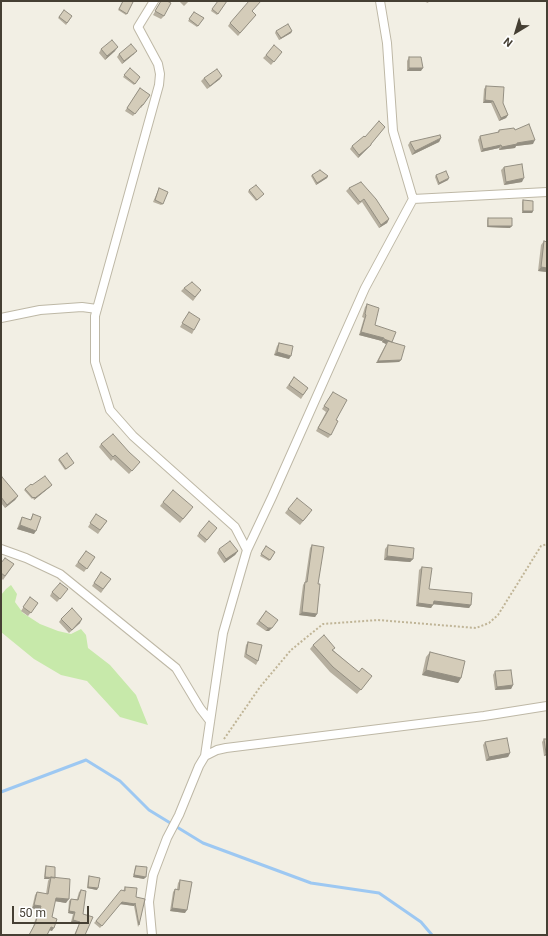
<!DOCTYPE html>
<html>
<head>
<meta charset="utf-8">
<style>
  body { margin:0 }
  #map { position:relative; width:548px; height:936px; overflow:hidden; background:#f2efe4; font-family:Roboto,sans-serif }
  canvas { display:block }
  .frame { position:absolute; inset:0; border:2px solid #453f33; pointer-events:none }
  .north { position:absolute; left:496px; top:12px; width:40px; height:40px; -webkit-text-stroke:3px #fff; paint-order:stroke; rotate:218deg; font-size:11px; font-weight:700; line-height:16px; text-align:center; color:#453f33 }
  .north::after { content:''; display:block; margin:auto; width:14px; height:18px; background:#453f33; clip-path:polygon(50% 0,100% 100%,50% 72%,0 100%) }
  .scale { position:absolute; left:12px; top:906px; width:77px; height:18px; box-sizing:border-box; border:2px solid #453f33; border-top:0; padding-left:5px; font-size:12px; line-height:14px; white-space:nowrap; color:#453f33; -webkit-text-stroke:3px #fff; paint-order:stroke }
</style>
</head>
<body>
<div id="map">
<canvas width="548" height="936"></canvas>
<div class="frame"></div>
<div class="north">N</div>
<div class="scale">50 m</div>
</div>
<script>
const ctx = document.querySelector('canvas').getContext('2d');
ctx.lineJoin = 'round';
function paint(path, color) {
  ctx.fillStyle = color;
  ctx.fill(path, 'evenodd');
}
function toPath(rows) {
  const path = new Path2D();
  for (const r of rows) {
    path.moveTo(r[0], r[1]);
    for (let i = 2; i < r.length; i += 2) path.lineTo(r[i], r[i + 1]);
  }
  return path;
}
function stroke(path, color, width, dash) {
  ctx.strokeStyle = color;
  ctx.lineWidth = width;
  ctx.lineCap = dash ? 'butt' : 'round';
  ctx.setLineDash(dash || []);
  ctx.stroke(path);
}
paint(toPath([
  [11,585,17,594,15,602,23,613,40,624,58,631,71,634,81,629,86,635,88,648,110,665,136,695,148,725,120,717,87,681,61,675,34,659,1,632,1,595,6,589]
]), '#c7e9aa');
stroke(toPath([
  [1,792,86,760,120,781,149,810,203,843,311,883,379,893,421,922,432,935]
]), '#9dc8f2', 3);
const street = toPath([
  [154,1,138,27,158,64,160,74,159,85,95,316,95,362,110,410,133,436,235,527,247,550],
  [380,1,387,43,393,131,413,199],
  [1,318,40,310,82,307,97,309],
  [1,549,26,558,60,574,176,668,200,708,210,721],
  [205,756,217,750,226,748,484,716,547,706],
  [152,935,149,902,153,875,167,838,179,815,199,766,205,756,223,633,247,550,272,497,365,288,413,199,547,192]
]);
stroke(street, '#beb8a6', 10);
stroke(toPath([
  [224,739,260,687,291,650,323,624,378,620,476,628,489,623,498,615,541,546,547,544]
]), '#c0b597', 2, [2, 2]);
stroke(street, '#fff', 8);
paint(toPath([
  [123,1,133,2,126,15,118,10],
  [161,1,167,1,164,16,161,19,153,15],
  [179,1,189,1,184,6],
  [227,1,217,15,211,11,212,9],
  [423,1,429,1,428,3],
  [64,10,72,16,66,25,58,18],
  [194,12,204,18,197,27,188,21],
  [252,12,256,15,238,36,228,26,230,23],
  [276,31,292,31,291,33,279,40,275,33],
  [101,49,115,51,105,60,99,53],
  [282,52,271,65,263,58,266,55],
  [119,54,134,54,122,64,117,57],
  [409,57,421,71,407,71,407,61],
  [130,68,140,77,134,85,123,77],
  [204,78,220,79,207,89,201,81],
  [486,86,503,103,508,115,506,118,499,121,491,103,483,103,484,89],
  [140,88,150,95,141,108,140,107,133,116,125,111],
  [385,127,371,144,371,145,358,158,350,149,352,146,365,137],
  [499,130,515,130,533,144,516,146,515,148,499,150,499,148,481,152,478,140,480,136,497,133],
  [441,138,439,142,412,155,408,145,410,142],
  [504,167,522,182,504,185,501,170],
  [312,175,328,176,327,178,316,185,311,176],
  [436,175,448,180,438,185,435,177],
  [361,182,389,219,387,223,379,228,362,202,358,205,346,191,349,188],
  [159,188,163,204,161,205,153,202],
  [249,190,264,194,256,201,248,192],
  [523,200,533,211,532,213,522,213,522,202],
  [488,218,510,228,487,227,487,220],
  [544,241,547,272,538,271,541,245],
  [184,288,201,290,193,301,181,291],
  [367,304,375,325,392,342,401,360,399,362,376,363,386,344,382,342,382,341,359,335,364,318,362,317,365,307],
  [189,312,194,330,192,334,180,327],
  [279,343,289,359,274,355,277,346],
  [294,377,308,388,301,399,286,388],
  [333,392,336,420,331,435,328,438,316,431,326,412,322,409],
  [101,444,140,462,129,474,113,459,111,461,99,447],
  [59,459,72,465,65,470,58,460],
  [1,478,18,496,15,500,5,508,1,503],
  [32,485,50,487,34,500,33,498,32,499,24,490,25,489],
  [163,502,191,510,180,523,160,506],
  [288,509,310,513,300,525,285,513],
  [33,514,34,534,17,529,20,521,22,517,30,520],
  [96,514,107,521,98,534,88,527],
  [217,528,205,543,197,536,199,533],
  [312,545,318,584,317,614,315,617,299,615,303,585,305,582,310,548],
  [388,545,413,559,410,562,384,560,385,549],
  [266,546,275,552,269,561,260,556],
  [219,549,238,551,235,555,224,563,217,553],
  [86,551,95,557,84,572,75,566],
  [1,563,14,564,3,580,1,578],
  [422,567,429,589,471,605,469,608,433,604,431,608,416,606,419,570],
  [101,572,111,579,101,593,92,586],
  [52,592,65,593,57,602,50,596],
  [30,597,38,603,28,616,21,611],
  [266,611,269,631,266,631,256,624],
  [61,619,80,623,69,633,59,622],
  [248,642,258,661,256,665,244,657,246,645],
  [313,645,333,650,368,681,357,694,330,672,310,649],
  [430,652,461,678,458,683,422,675,426,657],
  [495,671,513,685,511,689,495,690,493,675],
  [544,739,547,755,544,756,542,742],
  [485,742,510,753,508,757,486,761,483,745],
  [46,866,55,878,66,903,55,901,52,917,52,931,50,930,47,935,29,935,33,927,38,910,32,908,35,895,37,892,46,894,48,881,49,879,44,879,45,868],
  [136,866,144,879,133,877,135,867],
  [89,876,97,890,87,888,88,878],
  [180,880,185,913,170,911,173,892,175,889,177,889,178,883],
  [125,887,136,897,139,925,138,927,134,906,120,904,100,928,94,923,123,891],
  [81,890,83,914,85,935,74,935,79,924,71,922,73,914,68,913,69,901,71,899,77,899,79,892]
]), '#b6af9f');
paint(toPath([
  [292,31,291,33,279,40,281,38],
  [118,47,115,51,105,60,107,56],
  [137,51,134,54,122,64,124,61],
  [409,68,423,68,421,71,407,71],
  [222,76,220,79,207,89,210,86],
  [485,100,493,101,491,103,483,103],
  [508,115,506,118,499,121,501,118],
  [441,138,439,142,412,155,415,151],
  [535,140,533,144,516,146,515,148,499,150,502,147,517,143],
  [371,145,358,158,359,155],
  [501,145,499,148,481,152,483,149],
  [328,176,327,178,316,185,317,183],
  [449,178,448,180,438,185,439,183],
  [524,178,522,182,504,185,506,182],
  [523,211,533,211,532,213,522,213],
  [389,219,387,223,379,228,381,225],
  [488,226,512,226,510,228,487,227],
  [541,267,547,268,547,272,538,271],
  [361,332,384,338,382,341,359,335],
  [384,339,392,342,388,341,386,344,382,342],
  [277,352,291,356,289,359,274,355],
  [401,360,399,362,376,363,378,361],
  [52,485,50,487,34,500,35,498],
  [18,496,15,500,5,508,7,505],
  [20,525,36,531,34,534,17,529],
  [238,551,235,555,224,563,226,559],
  [387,556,413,559,410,562,384,560],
  [434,601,471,605,469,608,431,604],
  [418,603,433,605,431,608,416,606],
  [302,612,317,614,315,617,299,615],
  [82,619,80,623,69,633,72,630],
  [268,628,272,628,269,631,266,631],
  [426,670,461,678,458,683,422,675],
  [513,685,511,689,495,690,497,687],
  [547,752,547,755,544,756,546,753],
  [510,753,508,757,486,761,489,757],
  [134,875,146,877,144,879,133,877],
  [45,877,50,878,49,879,44,879],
  [88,887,98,888,97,890,87,888],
  [56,898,69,899,66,903,54,901],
  [122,902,135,904,134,906,120,904,100,928],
  [34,905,41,906,38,910,32,908],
  [172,908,187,910,185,913,170,911],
  [69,911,75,912,73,914,68,913],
  [73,920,80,922,79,924,71,922],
  [51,927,54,928,52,931,49,930]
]), '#948f82');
const building = toPath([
  [123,1,131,1,133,2,127,14,119,9,123,1],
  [161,1,167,1,171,3,164,16,155,11,161,1],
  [218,1,227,1,218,14,212,9,218,1],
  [249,1,261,1,252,11,256,15,240,33,230,23,249,1],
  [64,10,72,16,67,23,59,17,64,10],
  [194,12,204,18,198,26,189,19,194,12],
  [288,24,292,31,281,38,276,31,288,24],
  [112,40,118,47,107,56,101,49,112,40],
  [131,44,137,51,124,61,119,54,131,44],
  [274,45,282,52,274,62,266,55,274,45],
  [409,57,421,57,423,68,409,68,409,57],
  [130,68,140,77,135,84,124,75,130,68],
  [217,69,222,76,210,86,204,78,217,69],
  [486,86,504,87,503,103,508,115,501,118,493,101,485,100,486,86],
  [140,88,150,95,143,105,142,105,135,114,127,108,140,88],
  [379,121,385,127,371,144,371,145,359,155,352,146,364,136,365,137,379,121],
  [529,124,535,140,517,143,517,144,502,147,501,145,483,149,480,136,499,132,499,130,514,128,515,130,529,124],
  [440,135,441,138,415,151,410,142,440,135],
  [522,164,524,178,506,182,504,167,522,164],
  [320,170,328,176,317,183,312,175,320,170],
  [446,171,449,178,439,183,436,175,446,171],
  [361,182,376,199,389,219,381,225,364,199,360,202,349,188,361,182],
  [256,185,264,194,257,200,249,190,256,185],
  [159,188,168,192,163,204,155,200,159,188],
  [523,200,533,201,533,211,523,211,523,200],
  [488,218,512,218,512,226,488,226,488,218],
  [544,241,547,242,547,268,541,267,544,241],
  [192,282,201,290,195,297,184,288,192,282],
  [367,304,379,308,375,325,396,332,392,342,384,339,384,338,361,332,366,315,365,314,367,304],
  [189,312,200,319,194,330,182,323,189,312],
  [388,341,405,346,401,360,378,361,388,341],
  [279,343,293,346,291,356,277,352,279,343],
  [294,377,308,388,303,395,289,385,294,377],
  [333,392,347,400,336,420,338,421,331,435,318,428,329,409,324,406,333,392],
  [113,434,129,452,140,462,132,471,115,455,113,457,101,444,113,434],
  [67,453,74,463,66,469,59,459,67,453],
  [45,476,52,485,35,498,34,497,33,498,25,489,31,484,32,485,45,476],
  [2,477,18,496,7,505,1,497,1,478,2,477],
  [173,490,193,507,183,519,163,502,173,490],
  [297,498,312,510,303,521,288,509,297,498],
  [33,514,41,517,36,531,20,525,22,517,31,520,33,514],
  [96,514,107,521,100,530,90,523,96,514],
  [209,521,217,528,207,540,199,533,209,521],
  [230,541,238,551,226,559,219,549,230,541],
  [312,545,324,547,318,584,320,584,317,614,302,612,305,582,307,582,312,545],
  [388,545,414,548,413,559,387,556,388,545],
  [266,546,275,552,270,560,261,554,266,546],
  [86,551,95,557,87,569,78,562,86,551],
  [5,558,14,564,5,576,1,573,1,563,5,558],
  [422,567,432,568,429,589,472,593,471,605,434,601,433,605,418,603,422,567],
  [101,572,111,579,103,589,94,583,101,572],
  [60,583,68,589,60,599,52,592,60,583],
  [30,597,38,603,31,613,23,607,30,597],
  [72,608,82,619,72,630,61,619,72,608],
  [266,611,278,620,272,628,268,628,259,621,266,611],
  [324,635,335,648,332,650,359,672,362,668,372,676,361,690,333,667,313,645,324,635],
  [248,642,262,645,258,661,246,654,248,642],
  [430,652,465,661,461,678,426,670,430,652],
  [511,670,513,685,497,687,495,671,511,670],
  [507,738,510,753,489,757,485,742,507,738],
  [544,739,547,739,547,752,546,753,544,739],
  [46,866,55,867,55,878,45,877,46,866],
  [136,866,147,867,146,877,134,875,136,866],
  [89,876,100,878,98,888,88,887,89,876],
  [51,877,70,879,69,899,56,898,52,917,57,919,54,928,51,927,47,935,29,935,35,924,41,906,34,905,37,892,48,894,51,877],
  [180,880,192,882,187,910,172,908,175,889,179,890,180,880],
  [125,887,137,888,136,897,145,899,139,925,135,903,135,904,122,902,102,926,96,921,121,890,125,891,125,887],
  [81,890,86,891,83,914,93,917,85,935,75,935,80,922,73,920,75,912,69,911,71,899,78,900,81,890]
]);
paint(building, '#d4ccb9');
stroke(building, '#948f82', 1);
</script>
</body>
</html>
